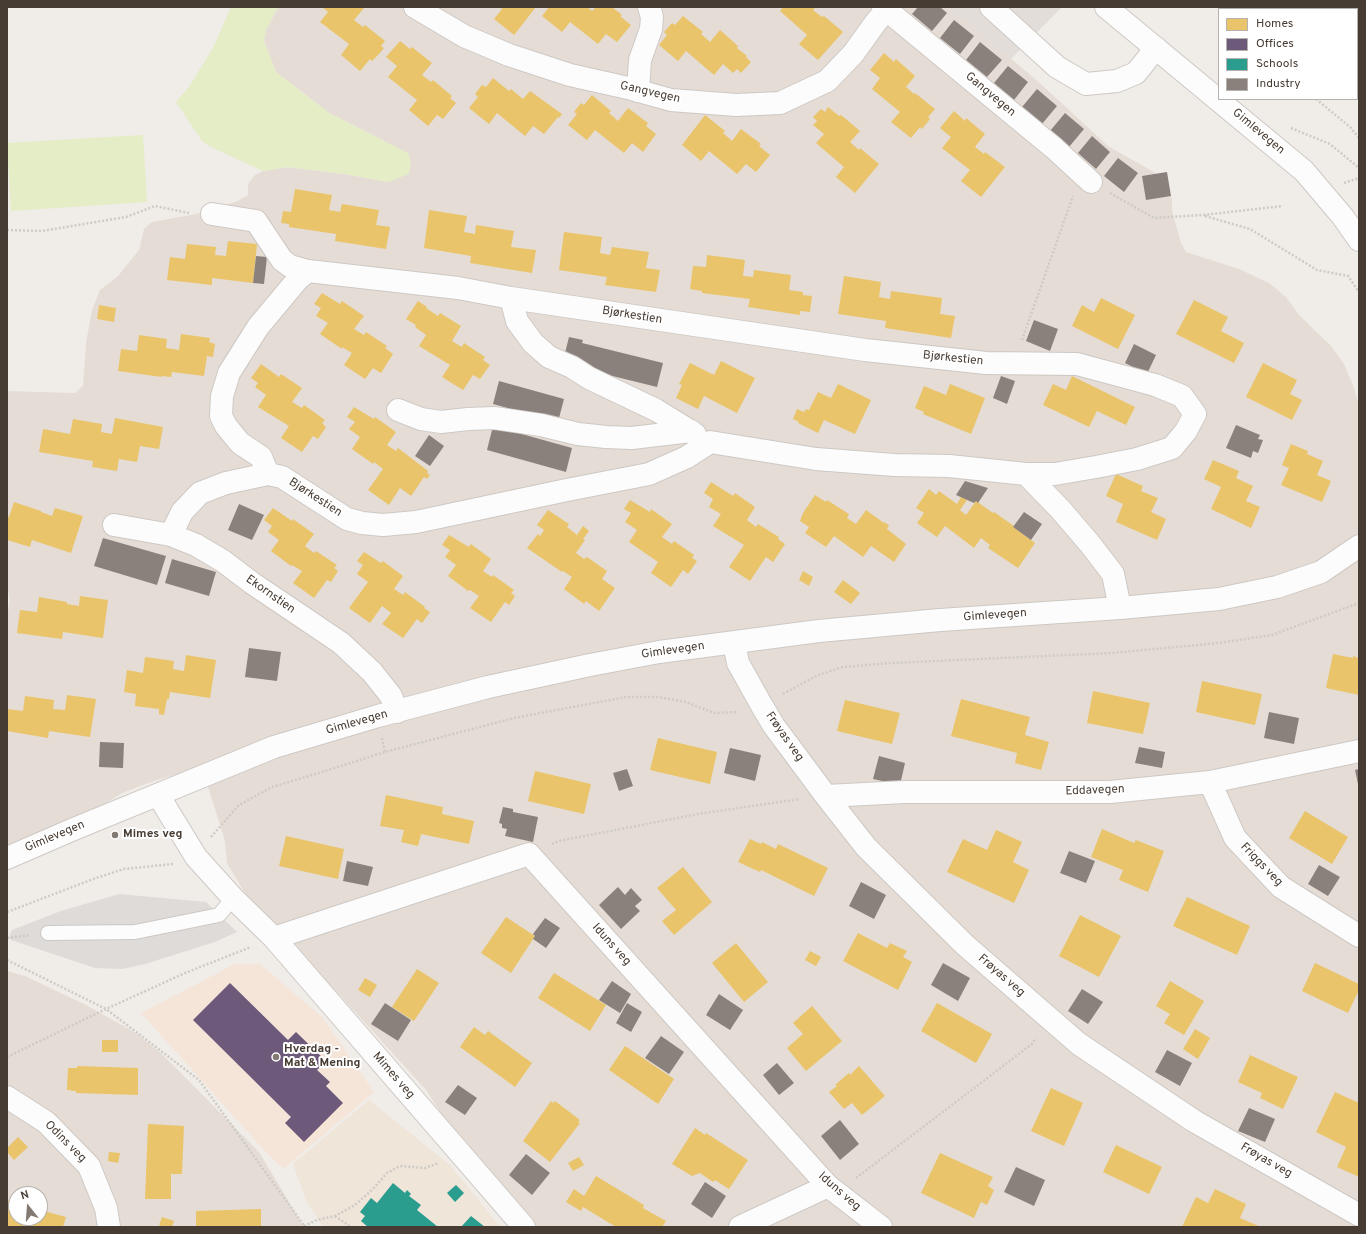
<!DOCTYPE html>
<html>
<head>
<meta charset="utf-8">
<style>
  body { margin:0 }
  #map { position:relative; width:1366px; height:1234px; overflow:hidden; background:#f0ece8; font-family:Overpass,sans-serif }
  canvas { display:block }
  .frame { position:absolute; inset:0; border:8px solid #473c33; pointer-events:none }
  .legend { position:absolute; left:1218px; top:8px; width:140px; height:92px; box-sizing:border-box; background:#fff; border:1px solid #b5b1ad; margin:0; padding:5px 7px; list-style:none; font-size:12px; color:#473c33 }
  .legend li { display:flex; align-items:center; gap:8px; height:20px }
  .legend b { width:20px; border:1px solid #b5b1ad }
  .north { position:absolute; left:8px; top:1186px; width:40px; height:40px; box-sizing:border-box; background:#fff; border:1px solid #b5b1ad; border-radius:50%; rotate:343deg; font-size:11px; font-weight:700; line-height:16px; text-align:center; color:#473c33 }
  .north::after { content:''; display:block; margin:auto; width:14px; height:18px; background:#827a72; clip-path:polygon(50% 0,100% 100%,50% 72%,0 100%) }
</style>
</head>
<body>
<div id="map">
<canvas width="1366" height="1234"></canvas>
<div class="frame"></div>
<ul class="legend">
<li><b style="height:11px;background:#e9c46a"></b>Homes</li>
<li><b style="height:11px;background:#6d597a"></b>Offices</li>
<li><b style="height:11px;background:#2a9d8f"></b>Schools</li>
<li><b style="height:11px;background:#8a817c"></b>Industry</li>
</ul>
<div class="north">N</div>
</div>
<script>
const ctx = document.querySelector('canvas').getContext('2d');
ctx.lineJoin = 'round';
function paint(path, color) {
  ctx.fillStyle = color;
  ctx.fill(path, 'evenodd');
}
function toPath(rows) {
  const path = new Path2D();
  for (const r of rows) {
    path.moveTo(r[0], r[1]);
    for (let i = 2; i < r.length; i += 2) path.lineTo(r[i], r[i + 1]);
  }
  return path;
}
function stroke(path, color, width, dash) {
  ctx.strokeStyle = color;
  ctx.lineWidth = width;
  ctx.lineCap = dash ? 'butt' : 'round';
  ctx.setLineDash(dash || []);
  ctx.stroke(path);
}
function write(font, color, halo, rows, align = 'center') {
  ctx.font = font + ' Overpass,sans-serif';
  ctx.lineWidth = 4;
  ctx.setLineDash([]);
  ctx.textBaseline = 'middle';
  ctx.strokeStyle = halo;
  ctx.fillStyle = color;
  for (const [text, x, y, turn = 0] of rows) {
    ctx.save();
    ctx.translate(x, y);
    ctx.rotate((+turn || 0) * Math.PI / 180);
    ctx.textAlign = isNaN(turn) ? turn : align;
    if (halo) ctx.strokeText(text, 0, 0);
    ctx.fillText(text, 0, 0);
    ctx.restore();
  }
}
paint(toPath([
  [278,7,946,7,974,27,1042,85,1108,146,1166,179,1172,200,1172,211,1181,243,1186,252,1239,269,1269,283,1286,297,1299,315,1331,346,1344,364,1353,385,1359,405,1359,1227,536,1227,523,1215,490,1170,444,1118,426,1090,336,991,250,902,227,863,225,841,208,787,197,768,154,781,122,793,103,805,7,846,7,616,10,601,7,585,7,391,75,393,83,386,86,343,92,310,100,290,118,276,139,250,144,229,152,222,196,214,238,201,248,195,248,184,255,175,263,171,287,167,345,174,388,182,408,153,329,113,276,72,264,41,266,30],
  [7,971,25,976,86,1005,136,1033,163,1055,259,1152,304,1227,7,1227],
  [16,1194,40,1194,40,1218,16,1218]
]), '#e5ddd5');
paint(toPath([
  [235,964,260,964,323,1018,374,1092,283,1169,263,1149,141,1013]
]), '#f5e5d9');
paint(toPath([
  [946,7,1062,7,1011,59,974,27]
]), '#e3ddd9');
paint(toPath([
  [369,1100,450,1165,500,1227,323,1227,306,1200,293,1164]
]), '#efe5d9');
paint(toPath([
  [231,7,278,7,266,30,264,41,276,72,329,113,408,153,411,163,409,174,388,182,345,174,287,167,263,171,211,147,202,141,176,102,189,87,213,48],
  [143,135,147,202,11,211,7,143]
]), '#e4edc5');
paint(toPath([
  [119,894,206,902,237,932,215,942,145,964,122,969,95,968,11,940,9,938,12,930,61,911]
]), '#dfdbd8');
paint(toPath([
  [322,7,363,7,364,8,354,20,363,27,365,25,385,41,381,46,384,48,379,54,372,61,370,59,360,71,341,55,349,44,320,22,328,12],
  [500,7,536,7,514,35,494,19,502,9],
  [549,7,587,7,592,11,596,7,612,7,622,15,620,16,631,25,617,42,606,34,598,44,570,22,562,32,542,16],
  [783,7,816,7,813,10,822,17,824,16,843,32,818,60,799,44,807,35,780,11],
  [683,16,703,32,701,34,710,42,720,30,738,46,737,48,747,56,746,57,751,62,741,73,737,69,733,73,723,64,714,75,686,51,678,61,659,45,667,35,664,32,672,23,675,25],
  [400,41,410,49,412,47,432,63,422,75,431,82,433,80,452,96,450,98,456,103,443,119,437,115,428,126,409,110,417,100,388,77,397,66,386,57],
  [884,53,894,62,896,59,915,76,906,87,914,94,915,93,935,109,928,117,930,119,922,129,920,127,911,138,891,122,900,112,872,89,880,78,870,70],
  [493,78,509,91,511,89,523,99,530,91,562,114,559,118,558,117,544,134,533,126,525,136,497,113,489,124,469,108,478,97,475,94,482,85,486,87],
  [592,95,611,111,609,113,618,121,628,108,648,123,646,126,656,134,643,152,632,143,624,153,595,130,587,140,568,125,577,114,574,112,581,103,584,105],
  [828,107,839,116,841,115,860,131,850,142,859,150,860,148,879,164,855,193,836,177,844,167,816,143,824,134,813,125,817,121,813,117,821,109,825,112],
  [954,111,965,121,966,118,985,134,975,147,984,154,985,152,1005,167,981,197,961,181,970,170,942,148,951,137,940,128],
  [705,115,725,131,723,133,732,141,741,129,761,144,759,146,770,155,756,172,746,164,737,174,709,151,701,161,682,145],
  [295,189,332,195,329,210,340,212,342,204,379,210,376,225,390,227,386,249,335,241,336,234,289,227,289,224,281,223,283,211,291,212],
  [429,210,467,216,464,232,475,234,476,225,514,231,511,247,536,250,532,273,470,263,471,256,424,248],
  [564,232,602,237,600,253,610,255,612,247,649,252,646,268,660,270,656,292,605,285,607,277,559,270],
  [228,241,257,244,253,283,212,278,212,285,167,280,170,257,185,259,187,244,216,247,215,255,226,256],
  [707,255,745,260,743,276,753,277,754,270,791,275,789,290,803,292,803,295,812,296,810,312,800,311,800,315,748,307,750,299,702,293,702,291,690,289,693,266,706,267],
  [844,276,881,282,879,297,890,299,891,291,942,298,940,314,955,316,951,338,885,328,886,321,838,314],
  [322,293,340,304,342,301,364,316,354,329,364,335,366,332,387,346,385,348,393,354,381,373,373,368,365,379,344,365,352,353,342,347,342,349,320,334,328,323,316,316,321,308,314,304],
  [1101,298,1135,315,1118,349,1072,326,1082,305,1094,312],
  [1194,300,1228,317,1221,331,1244,343,1234,363,1176,334],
  [418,301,427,307,426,308,438,316,440,313,461,326,452,341,462,347,464,343,485,357,483,360,490,365,480,379,473,375,463,390,442,377,450,365,419,346,426,335,415,327,416,325,406,319],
  [99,305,116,308,114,322,97,319],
  [181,334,210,338,209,342,215,344,213,357,207,356,204,376,172,372,171,377,162,376,162,377,118,371,121,349,137,351,139,335,167,339,166,348,179,350],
  [721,361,755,378,737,413,704,396,698,409,676,398,682,385,679,384,690,363,714,375],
  [1263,363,1297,380,1290,394,1302,400,1292,420,1246,397],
  [261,364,279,377,281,374,302,388,292,402,302,408,304,405,325,420,322,423,326,427,318,439,313,436,302,452,281,438,289,426,258,407,266,395,255,387,258,383,251,378],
  [1072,376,1135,407,1126,425,1097,411,1089,427,1043,405,1053,384,1066,390],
  [838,384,871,400,855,434,824,420,818,433,798,423,799,422,793,419,797,409,804,412,806,409,809,410,818,392,831,398],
  [950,384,985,398,971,434,923,414,924,412,915,408,924,386,946,395],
  [354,407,374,419,375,417,396,432,387,445,396,451,398,448,428,471,427,473,430,475,427,479,424,477,411,496,400,488,389,505,368,490,383,469,374,462,373,464,352,449,360,437,349,429,355,422,347,417],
  [115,418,163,427,159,449,140,446,137,462,119,459,117,471,92,467,93,461,39,452,43,429,70,434,73,419,102,424,101,432,112,434],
  [1291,444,1308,451,1307,454,1323,461,1317,475,1331,481,1322,502,1281,485,1289,468,1282,465],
  [1213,460,1239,471,1236,478,1253,486,1246,501,1260,507,1251,528,1211,509,1221,487,1204,479],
  [1116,474,1143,486,1141,491,1158,498,1151,512,1166,519,1157,540,1116,522,1123,504,1106,496],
  [711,482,733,496,735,493,755,507,747,520,756,527,758,524,779,537,778,539,785,544,773,562,766,557,750,581,729,567,744,545,713,526,721,514,709,507,713,499,704,493],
  [929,489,936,495,939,491,957,504,961,497,967,500,960,510,966,515,976,501,993,513,994,512,1014,526,1013,527,1035,543,1018,568,988,548,990,545,981,538,974,548,945,526,937,537,917,523,924,513,916,508],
  [815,495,826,502,827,500,849,514,847,518,856,524,866,510,884,523,884,522,889,525,887,529,906,544,894,562,871,546,863,557,834,536,826,547,805,533,809,527,800,521,803,513],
  [630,500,650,512,651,509,672,524,662,537,672,544,674,541,694,555,692,558,697,561,688,574,683,570,671,587,651,573,658,562,629,542,637,530,625,522,631,513,624,509],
  [14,502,41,511,41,512,52,516,55,508,83,516,71,553,32,540,30,547,7,540,7,516,9,517],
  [273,508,292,521,293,519,314,534,305,546,314,553,316,551,337,565,334,568,338,571,331,582,327,580,314,598,293,583,302,571,292,565,291,566,271,551,279,540,268,532,272,526,264,520],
  [548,510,569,524,567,527,577,535,583,526,589,531,583,539,585,540,576,553,584,559,587,557,607,571,602,579,615,588,599,611,586,601,584,604,564,589,572,577,563,571,562,572,527,548,538,534,540,536,544,530,537,525],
  [449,535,469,547,471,544,491,559,483,571,492,577,493,575,514,590,511,593,515,596,509,605,505,602,491,622,470,608,479,596,470,590,468,591,448,576,456,565,445,557,450,550,442,545],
  [364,552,381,563,383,561,403,576,394,589,403,595,405,592,425,607,424,608,430,612,422,623,417,619,403,638,382,624,391,613,382,606,370,623,349,608,368,582,357,574,363,565,357,561],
  [803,571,813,577,809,586,799,580],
  [843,580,860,593,851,604,834,592],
  [80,596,108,600,103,638,63,632,62,639,17,633,20,610,37,612,39,597,67,602,67,604,79,606],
  [1333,654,1353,658,1353,656,1359,658,1359,695,1326,688],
  [186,655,216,660,210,698,170,692,169,699,167,699,164,715,159,714,159,709,135,706,136,694,124,692,127,670,143,673,145,657,174,661,173,669,184,671],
  [1202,681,1262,694,1255,725,1196,712],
  [1093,691,1150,703,1143,734,1087,723],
  [67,695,96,699,90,737,49,731,48,738,7,731,7,709,23,711,25,696,54,700,53,709,65,710],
  [961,699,1030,717,1025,735,1049,742,1041,770,1015,763,1017,753,951,736],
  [845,700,900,713,892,744,837,731],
  [658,738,717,752,710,784,650,770],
  [535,771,591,784,584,814,528,801],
  [386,795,443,807,442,814,474,821,469,844,421,834,418,846,401,842,404,830,380,826],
  [1305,811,1348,837,1332,864,1289,838],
  [1102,829,1134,843,1136,840,1164,851,1148,892,1119,880,1123,870,1091,857],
  [996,830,1022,842,1013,862,1029,870,1014,903,947,872,963,839,987,850],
  [286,836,344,849,338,879,279,866],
  [750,839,761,844,762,842,776,849,778,844,828,868,814,896,761,870,760,872,738,862],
  [683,867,712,902,674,935,662,921,676,910,657,888],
  [1187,897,1250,926,1237,955,1173,926],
  [1080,915,1121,936,1099,977,1059,956],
  [506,917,535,936,511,973,481,953],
  [858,933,887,948,890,943,907,951,903,957,912,962,898,990,843,961],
  [736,943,768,982,744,1002,712,963],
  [810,951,821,957,816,966,805,960],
  [1315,963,1359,984,1359,990,1348,1013,1302,991],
  [417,969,439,983,414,1021,392,1007],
  [554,973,606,1005,590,1031,538,998],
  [365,978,377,985,370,997,358,990],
  [1170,981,1204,1001,1184,1035,1164,1023,1170,1014,1156,1006],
  [937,1003,992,1034,976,1063,921,1031],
  [812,1006,842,1041,806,1071,787,1048,803,1034,793,1023],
  [474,1027,485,1035,488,1031,532,1063,515,1087,460,1047],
  [1195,1029,1210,1038,1198,1059,1183,1049],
  [102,1040,118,1040,118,1052,102,1052],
  [625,1046,674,1079,658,1104,609,1070],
  [1250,1055,1298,1077,1283,1109,1260,1098,1262,1093,1238,1082],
  [77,1066,138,1068,138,1095,76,1093,76,1091,67,1090,68,1068,77,1068],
  [859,1066,885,1096,862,1115,852,1103,844,1109,829,1092,837,1086,835,1085,849,1073,850,1075],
  [1051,1088,1083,1103,1064,1146,1031,1131],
  [1335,1092,1359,1103,1359,1177,1337,1167,1346,1147,1316,1132],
  [551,1101,553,1103,555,1101,580,1120,578,1122,580,1123,550,1162,523,1141],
  [148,1124,184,1126,182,1174,171,1174,171,1199,145,1199],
  [695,1128,705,1135,706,1133,748,1160,729,1189,715,1180,713,1182,700,1173,692,1176,672,1164],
  [18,1137,28,1147,14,1160,7,1152,7,1148],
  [1116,1145,1162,1167,1149,1194,1103,1172],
  [109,1152,120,1153,118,1163,108,1161],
  [940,1153,993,1177,988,1186,994,1190,987,1205,981,1202,974,1218,921,1193],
  [579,1157,584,1165,573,1171,568,1163],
  [596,1176,644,1205,643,1208,666,1221,662,1227,616,1227,583,1207,581,1211,566,1202,574,1189,584,1196],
  [1215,1189,1246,1204,1240,1218,1261,1227,1182,1227,1196,1197,1208,1203],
  [7,1200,16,1202,16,1218,40,1218,40,1210,66,1217,63,1227,7,1227],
  [261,1209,261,1227,196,1227,196,1211],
  [162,1217,174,1221,172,1227,164,1227,159,1225]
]), '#e9c46a');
paint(toPath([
  [230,983,288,1040,296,1032,326,1061,317,1070,330,1082,326,1086,343,1103,304,1142,285,1123,291,1117,193,1020]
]), '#6d597a');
paint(toPath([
  [393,1183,405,1193,407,1190,411,1194,409,1196,421,1205,417,1210,438,1227,368,1227,361,1221,365,1216,360,1212,371,1198,377,1203],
  [456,1185,464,1193,455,1202,447,1193],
  [471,1216,485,1227,461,1227]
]), '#2a9d8f');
paint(toPath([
  [918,7,940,7,947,13,932,31,912,14],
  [954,20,974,36,960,54,940,38],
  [980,42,1002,60,987,77,966,60],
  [1008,66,1028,82,1014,100,994,83],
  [1037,89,1057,106,1042,124,1022,107],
  [1065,113,1084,129,1069,147,1050,131],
  [1092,136,1110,152,1096,169,1078,153],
  [1118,158,1138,173,1124,192,1104,176],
  [1167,172,1171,196,1146,200,1142,176],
  [256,256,267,257,264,284,253,283],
  [1034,320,1058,329,1050,351,1026,341],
  [569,337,583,340,582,343,663,363,657,387,572,366,563,361],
  [1134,344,1156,355,1147,374,1125,363],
  [1001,376,1015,381,1007,404,993,398],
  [499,381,564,399,558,422,493,404],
  [1236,425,1260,435,1258,439,1263,440,1258,453,1253,451,1251,458,1226,448],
  [493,426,572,448,566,472,487,450],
  [429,435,444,446,430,466,415,456],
  [965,481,988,488,978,503,976,501,974,503,956,495],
  [239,504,264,515,252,540,228,530],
  [1024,512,1042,524,1031,540,1013,527],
  [103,538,166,556,157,585,94,566],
  [172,559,216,572,209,596,165,583],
  [249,648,281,652,277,681,245,677],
  [1269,712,1299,718,1294,744,1264,738],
  [100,742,124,743,123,768,99,767],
  [1139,747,1165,752,1162,768,1135,763],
  [730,748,761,755,755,781,724,773],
  [879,756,905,763,900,785,873,779],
  [627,769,633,786,619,791,613,773],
  [1359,769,1359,783,1358,784,1355,770],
  [503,807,513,809,513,812,538,817,533,842,505,836,507,829,502,828,502,824,499,823],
  [1069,851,1095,861,1086,883,1060,873],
  [347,861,373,867,368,886,343,881],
  [1319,865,1340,877,1328,896,1308,884],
  [861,882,886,895,874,919,849,906],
  [618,887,625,895,631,888,642,900,635,906,640,911,621,929,599,905],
  [545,918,560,928,546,948,533,939,535,936,533,934],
  [943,963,970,978,958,1001,931,985],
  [612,981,631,994,620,1013,599,1000],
  [1082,989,1103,1002,1088,1024,1068,1011],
  [719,994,743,1010,730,1030,706,1015],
  [385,1003,411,1020,398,1041,371,1024],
  [627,1003,642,1012,631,1032,616,1023],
  [661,1036,684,1052,669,1074,645,1058],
  [1167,1050,1192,1063,1180,1086,1155,1072],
  [777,1063,794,1083,779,1095,763,1075],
  [458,1085,477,1098,465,1115,445,1102],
  [1249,1108,1275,1119,1265,1142,1238,1131],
  [840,1120,859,1144,840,1160,821,1136],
  [526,1154,550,1173,532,1195,509,1175],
  [1016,1167,1045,1180,1034,1206,1004,1192],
  [705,1182,726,1196,712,1218,691,1204]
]), '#8a817c');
const service = toPath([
  [48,933,135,932,219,915,233,898]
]);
const minor = toPath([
  [415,7,464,36,509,55,570,75,628,88,671,100,736,105,780,103,827,81,853,54,876,22,889,7],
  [883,7,1054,148,1091,182],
  [991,7,1057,67,1086,84,1117,81,1136,73,1156,48],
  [638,91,640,60,651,29,652,17,649,7],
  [212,214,256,221,282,260,290,266,308,271],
  [511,298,517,321,533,343,549,357,572,367,589,378,656,410,695,434],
  [398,410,421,419,441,422,468,419,494,418,541,425,578,434,606,437,632,438,691,431],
  [268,474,261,457,240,443,226,426,221,416,222,396,229,373,258,327,298,279,308,271,458,288,511,298,865,350,986,363,1077,364,1155,385,1182,396,1195,414,1186,431,1172,448,1137,459,1096,467,1055,474,1026,474],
  [114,525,171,535,196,545,223,561,252,583,341,643,372,672,391,696,397,712],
  [171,535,182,512,200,493,226,483,268,474,282,477,347,519,362,523,383,525,416,522,567,490,649,474,687,457,710,442,816,459,894,465,949,466,1026,474,1060,509,1090,544,1113,574,1120,608],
  [734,643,738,663,762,706,774,726,826,796,866,847,965,945,1079,1044,1194,1121,1359,1215],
  [1210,782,1235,838,1281,887,1359,936],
  [158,795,196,857,233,898,274,938,524,1227],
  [826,796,905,792,1110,792,1210,782,1359,751],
  [274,938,529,854,828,1186,881,1227],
  [7,1097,46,1122,89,1166,106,1208,109,1227],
  [740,1227,828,1186]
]);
const tertiary = toPath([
  [1106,7,1304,171,1343,217,1359,240],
  [7,858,74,829,274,747,378,716,488,687,590,665,659,652,819,631,940,620,1120,608,1219,599,1277,587,1321,572,1359,546]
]);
stroke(service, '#cdc8c4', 16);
stroke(minor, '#cdc8c4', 24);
stroke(tertiary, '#cdc8c4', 24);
stroke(toPath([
  [1228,7,1228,9],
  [1316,99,1350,127,1359,138],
  [1291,128,1330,144,1359,168],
  [1344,183,1359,178],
  [1110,193,1154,218,1203,215,1283,206],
  [1205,216,1250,229,1317,270,1348,276,1359,292],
  [7,230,42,231,126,217,155,206,189,213],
  [1022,340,1073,196],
  [783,694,818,675,843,667,891,663,1112,653,1219,643,1272,635,1359,603],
  [382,738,385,752],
  [211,837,239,805,272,787,319,773,385,752,514,718,626,697,658,697,686,702,714,713,738,712],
  [552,844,559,841,698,814,800,799],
  [7,912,96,878,124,869,173,864],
  [7,938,30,935],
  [7,960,106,1009,199,1080,305,1227],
  [7,1057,106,1009,185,973,251,947],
  [856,1178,1032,1044,1036,1038],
  [335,1216,351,1227],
  [304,1226,317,1220,335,1216,355,1205,373,1189,387,1173,400,1166,425,1168,439,1163]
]), '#cecac6', 2.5, [2, 2]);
stroke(service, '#fdfcfc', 14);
stroke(minor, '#fdfcfc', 22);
stroke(tertiary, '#fdfcfc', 22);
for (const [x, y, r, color] of [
  [115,835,4,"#827a72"],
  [276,1057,4,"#827a72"]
]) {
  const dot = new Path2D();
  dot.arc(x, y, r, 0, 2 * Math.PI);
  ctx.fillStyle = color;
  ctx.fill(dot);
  stroke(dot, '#fff', 1.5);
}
write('12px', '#473c33', '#fff', [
  ["Gangvegen",650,93,13],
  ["Gangvegen",990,95,40],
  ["Gimlevegen",1258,132,40],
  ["Bjørkestien",632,316,9],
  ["Bjørkestien",953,359,6],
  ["Bjørkestien",315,498,33],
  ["Ekornstien",270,595,35],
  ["Gimlevegen",995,616,-4],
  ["Gimlevegen",673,651,-8],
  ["Gimlevegen",357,723,-16],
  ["Frøyas veg",784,737,55],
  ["Eddavegen",1095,791,-2],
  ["Gimlevegen",55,837,-23],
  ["Friggs veg",1261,865,46],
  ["Iduns veg",611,945,48],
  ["Frøyas veg",1001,976,41],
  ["Mimes veg",393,1076,49],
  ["Odins veg",65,1142,45],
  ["Frøyas veg",1266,1161,30],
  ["Iduns veg",839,1192,41]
]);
write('bold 12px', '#473c33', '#fff', [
  ["Mimes veg",123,835],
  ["Hverdag -",284,1050],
  ["Mat & Mening",284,1064]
], 'left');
</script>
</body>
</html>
